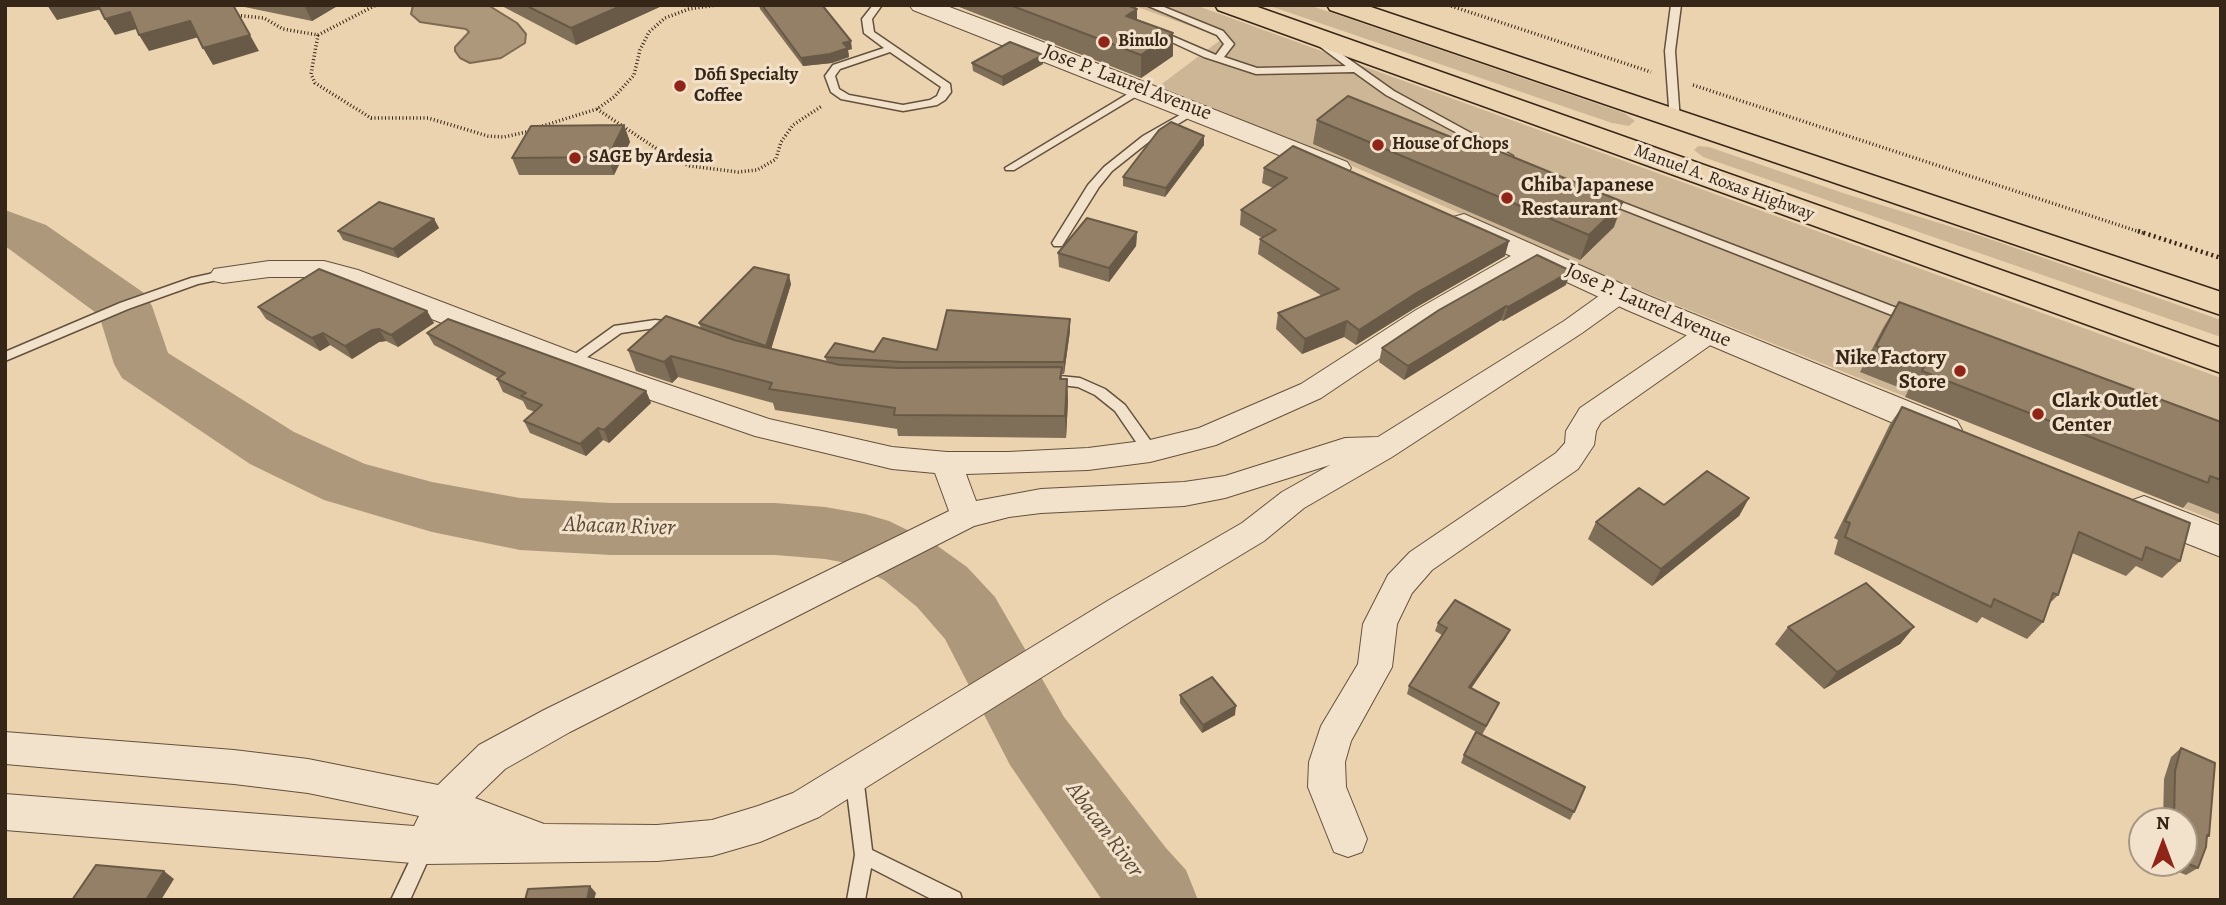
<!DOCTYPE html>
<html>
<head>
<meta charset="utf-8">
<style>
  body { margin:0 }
  #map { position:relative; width:2226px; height:905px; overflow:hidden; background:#ecd3af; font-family:Alegreya,serif }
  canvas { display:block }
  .frame { position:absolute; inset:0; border:7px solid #352617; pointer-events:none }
  .north { position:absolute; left:2128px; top:807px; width:70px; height:70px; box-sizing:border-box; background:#f3e2cb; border:2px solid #a79783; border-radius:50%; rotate:0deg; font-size:19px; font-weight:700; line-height:28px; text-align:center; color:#352617 }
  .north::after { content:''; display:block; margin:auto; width:24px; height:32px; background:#8f2418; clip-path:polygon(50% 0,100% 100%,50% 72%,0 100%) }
</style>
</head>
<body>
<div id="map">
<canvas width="2226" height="905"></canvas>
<div class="frame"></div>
<div class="north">N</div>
</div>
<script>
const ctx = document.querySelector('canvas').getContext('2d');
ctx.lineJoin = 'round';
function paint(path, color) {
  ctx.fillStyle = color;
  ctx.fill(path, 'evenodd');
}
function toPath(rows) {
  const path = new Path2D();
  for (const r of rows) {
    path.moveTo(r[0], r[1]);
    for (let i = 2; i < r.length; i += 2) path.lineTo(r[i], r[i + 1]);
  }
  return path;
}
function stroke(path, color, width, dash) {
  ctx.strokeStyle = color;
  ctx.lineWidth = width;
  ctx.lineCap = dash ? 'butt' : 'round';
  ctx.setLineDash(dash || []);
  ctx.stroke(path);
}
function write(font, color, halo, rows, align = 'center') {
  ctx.font = font + ' Alegreya,serif';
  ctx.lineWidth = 6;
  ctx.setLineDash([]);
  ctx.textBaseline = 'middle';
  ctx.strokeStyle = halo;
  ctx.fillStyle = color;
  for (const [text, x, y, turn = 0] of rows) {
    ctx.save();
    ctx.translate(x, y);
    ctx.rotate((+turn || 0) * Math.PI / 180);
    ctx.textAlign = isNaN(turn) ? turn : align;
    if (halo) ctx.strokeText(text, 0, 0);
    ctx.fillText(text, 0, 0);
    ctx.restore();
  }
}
paint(toPath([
  [1132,5,1195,5,2221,378,2221,523,1589,270,1309,147,1159,86,1223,38],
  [1267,5,1309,5,1624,113,1635,121,1629,126,1612,123],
  [1698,146,1709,147,1846,194,1984,237,2221,320,2221,337,1703,157,1694,150]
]), '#cdb695');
const water = toPath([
  [413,5,488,5,517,23,526,34,525,43,501,58,470,63,460,58,455,51,455,47,469,32,466,29,420,22,411,14,413,5]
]);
paint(water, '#ae987b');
stroke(water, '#7e6a53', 2);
paint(toPath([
  [5,210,46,225,144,293,152,306,168,353,294,432,365,464,432,482,520,498,611,503,775,503,825,507,865,514,889,521,932,542,967,567,995,597,1064,717,1166,848,1186,870,1198,900,1102,900,1010,765,945,639,917,607,884,580,852,564,825,559,775,555,611,555,520,550,432,532,324,500,250,464,122,378,114,364,99,315,5,246,5,210]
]), '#ae987b');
const service = toPath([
  [873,5,882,5,872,19,874,32,950,84,951,92,945,100,937,105,903,111,841,99,831,92,825,76,833,65,884,48,864,33,862,19,873,5],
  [890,52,941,87,937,96,930,100,903,105,849,95,839,89,835,76,840,69,890,52],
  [1146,5,1159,5,1223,31,1234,44,1224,57,1257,68,1346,66,1311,40,1319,38,1394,91,1513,156,1508,159,1504,158,1386,95,1354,72,1256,74,1204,57,1150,32,1158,30,1216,55,1224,44,1217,35,1146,5],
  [1671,5,1681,5,1675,51,1680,121,1675,124,1670,121,1665,51,1671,5],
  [1141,86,1145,87,1145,91,1014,170,1006,170,1005,168,1141,86],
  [1194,107,1198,108,1198,112,1151,140,1112,171,1099,187,1062,246,1054,246,1052,243,1088,185,1104,167,1143,136,1194,107],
  [1603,195,1915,315,1917,318,1915,321,1907,321,1599,200,1599,196,1603,195],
  [223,271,227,272,229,275,227,278,198,284,128,309,5,361,5,352,120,303,191,278,223,271],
  [655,320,674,322,680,326,674,330,655,328,621,333,576,365,566,365,564,362,614,326,655,320],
  [1049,375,1080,378,1105,389,1125,405,1155,447,1157,451,1155,455,1145,455,1115,411,1095,395,1078,387,1044,383,1042,380,1049,375],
  [854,768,860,770,863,776,872,850,960,893,962,900,933,900,871,868,865,900,847,900,855,855,845,776,848,770,854,768],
  [425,838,431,841,434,847,410,900,391,900,419,841,425,838]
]);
const minor = toPath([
  [1532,247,1541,249,1545,255,1541,261,1434,322,1321,398,1216,445,1150,462,1088,470,966,474,976,501,1041,489,1184,482,1225,476,1345,438,1378,437,1564,321,1610,288,1619,286,1628,288,1632,294,1628,300,1582,333,1392,457,1304,508,1264,541,1133,620,819,817,760,842,712,856,657,861,425,864,5,830,5,794,414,826,419,816,308,793,234,784,5,764,5,732,234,750,308,759,438,785,479,745,544,710,949,511,935,473,892,469,755,436,561,369,323,277,269,277,223,283,214,281,210,275,214,269,269,261,324,261,358,270,581,355,769,419,892,447,947,452,1008,452,1088,448,1150,440,1199,428,1301,384,1416,310,1523,249,1532,247],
  [1330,465,1282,492,1242,523,1109,600,793,793,758,806,712,820,657,825,544,824,475,798,505,769,570,732,974,526,1009,517,1041,513,1184,506,1225,498,1330,465],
  [1709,324,1719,327,1722,333,1719,339,1601,422,1596,431,1594,445,1578,469,1432,570,1412,593,1397,624,1392,667,1351,741,1345,762,1346,787,1367,839,1362,852,1348,857,1334,852,1308,787,1309,762,1321,726,1358,664,1363,624,1388,575,1410,552,1556,453,1565,443,1566,431,1580,408,1699,327,1709,324]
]);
const tertiary = toPath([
  [909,5,944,5,1030,37,1347,162,1351,168,1347,174,1337,177,1327,174,913,10,909,5],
  [1464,214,1649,296,1957,421,1962,430,1957,439,1944,443,1931,439,1627,310,1453,229,1449,223,1453,217,1464,214],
  [2144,496,2221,526,2221,557,2130,521,2125,511,2130,501,2144,496]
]);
const primary = toPath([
  [1215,5,1252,5,2221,348,2221,373,1218,10,1215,5],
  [1327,5,1365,5,2221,292,2221,315,1330,10,1327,5]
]);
stroke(service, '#63513d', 3);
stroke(minor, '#63513d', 2);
stroke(tertiary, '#63513d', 2);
stroke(primary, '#352617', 3);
stroke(toPath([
  [1448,5,1651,72],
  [234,15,264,18,283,29,318,35,376,5],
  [318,35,311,74,315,83,371,118,428,118,488,136,504,137,531,131],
  [1693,85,2143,233],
  [597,109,669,157,690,166,738,172,757,170,776,159,781,142,793,125,822,106],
  [539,127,597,109,614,97,634,75,640,50,649,32,665,18,689,9,716,5]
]), '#352617', 3.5, [1, 2.5]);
stroke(toPath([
  [2138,231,2221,258]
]), '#352617', 4.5, [2, 3.5]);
paint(service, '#f3e2cb');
paint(minor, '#f3e2cb');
paint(tertiary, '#f3e2cb');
paint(primary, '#ecd3af');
paint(toPath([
  [235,5,339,5,312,21],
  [500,5,664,5,576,45],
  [759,5,822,5,852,49,848,50,849,57,832,63,803,66,760,9],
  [954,5,1127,5,1137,20,1173,56,1141,78],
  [972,63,1043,64,1003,86,973,71],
  [1317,120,1614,227,1580,260,1313,144],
  [624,125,630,142,614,175,519,175,512,158],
  [1204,136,1204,145,1165,197,1123,186,1123,177],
  [1264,168,1505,256,1415,308,1356,345,1344,337,1302,354,1276,329,1278,313,1322,296,1258,254,1260,239,1262,238,1240,225,1241,210,1273,188,1262,183],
  [434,219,439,228,398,258,343,240,338,231],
  [1137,232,1136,246,1109,282,1059,267,1058,253],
  [791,284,771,349,827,362,825,357,874,352,937,350,1070,331,1064,374,1062,374,1062,379,1067,379,1068,401,1066,438,898,436,897,429,775,410,773,403,678,377,672,383,636,371,628,350,701,328,699,323],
  [1566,285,1503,321,1501,320,1404,380,1379,362,1382,348],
  [1899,302,2221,422,2221,515,2188,502,2183,508,1905,397,1908,391,1860,372,1883,328],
  [258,307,427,311,434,323,398,347,386,341,379,342,352,359,330,345,320,351,266,319],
  [427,333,646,391,651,403,609,443,603,440,586,456,530,433,524,421,535,412,527,409,523,401,503,392,497,379,498,378,434,345],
  [1902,407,2180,561,2162,578,2136,566,2126,576,2072,553,2058,595,2049,604,2043,622,2027,639,1982,617,1977,623,1834,554,1838,540,1834,538,1890,424],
  [1749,498,1739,516,1652,586,1588,539,1596,522,1664,505],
  [1438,623,1506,638,1471,688,1495,711,1482,735,1407,694,1409,686,1442,635,1435,631],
  [1788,627,1914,627,1900,644,1824,689,1775,644],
  [1180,695,1235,715,1202,733,1180,703],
  [2181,748,2209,836,2207,838,2198,868,2186,875,2160,864,2161,863,2184,863,2184,821,2163,821,2164,779,2171,757],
  [1464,755,1574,812,1570,820,1461,763]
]), '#7f6e58');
paint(toPath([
  [47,5,99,5,102,9,57,20],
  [304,5,339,5,312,21],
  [623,5,664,5,576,45,571,28],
  [1137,9,1137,31,1126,16],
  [130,12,140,28,115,35,105,19],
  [190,21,199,37,149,51,139,35],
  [1173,33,1173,56,1141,78,1141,55],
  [250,35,259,51,213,65,203,48],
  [851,41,852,49,848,50,849,57,832,63,803,66,801,58],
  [1043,55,1043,64,1003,86,1002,77],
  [624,125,630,142,614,175,608,157],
  [1204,136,1204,145,1165,197,1166,188],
  [1623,202,1614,227,1580,260,1589,235],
  [434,219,439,228,398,258,393,249],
  [1137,232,1136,246,1109,282,1109,268],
  [1509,241,1505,256,1415,308,1356,345,1359,330,1418,292],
  [1571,271,1566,285,1503,321,1508,307],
  [789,275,791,284,769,356,766,346],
  [1506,306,1501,320,1404,380,1408,366],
  [427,311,434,323,398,347,391,335],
  [1070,319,1070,331,1064,374,1064,362],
  [1347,321,1344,337,1302,354,1305,339],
  [379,329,386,341,379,342,352,359,345,346,372,330],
  [323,333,330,345,320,351,312,338],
  [671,356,678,377,672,383,664,362],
  [1067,379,1068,401,1066,438,1065,416],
  [646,391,651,403,609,443,604,430],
  [598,428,603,440,586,456,580,444],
  [1749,498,1739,516,1652,586,1661,569],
  [1914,627,1900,644,1824,689,1837,672],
  [1510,630,1506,638,1466,696,1469,687],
  [1236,706,1235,715,1202,733,1203,725],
  [164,871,174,879,161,900,146,900],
  [590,886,596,893,594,900,587,900]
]), '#685a47');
const building = toPath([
  [98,5,233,5,250,35,203,48,190,21,139,35,130,12,105,19,98,5],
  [525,5,623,5,571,28,525,5],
  [762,5,822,5,851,41,843,43,848,48,830,54,801,58,762,5],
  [1010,5,1127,5,1137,9,1126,16,1173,33,1141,55,1010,5],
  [1010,42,1043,55,1002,77,972,63,1010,42],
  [1348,96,1486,151,1491,148,1623,202,1589,235,1317,120,1348,96],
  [1171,122,1204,136,1166,188,1123,177,1159,130,1171,122],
  [624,125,608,157,512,158,531,126,624,125],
  [1293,146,1509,241,1418,292,1359,330,1347,321,1305,339,1278,313,1339,289,1260,239,1276,230,1241,210,1287,178,1264,168,1293,146],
  [379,202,434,219,393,249,338,231,379,202],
  [1087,218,1137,232,1109,268,1058,253,1087,218],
  [1537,255,1571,271,1508,307,1506,306,1408,366,1382,348,1439,310,1537,255],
  [754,267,789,275,766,346,699,323,754,267],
  [319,269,427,311,391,335,379,329,372,330,345,346,323,333,312,338,258,307,319,269],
  [1899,302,2221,422,2221,480,2210,476,2208,483,1922,371,1925,365,1876,346,1899,302],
  [947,310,1070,319,1064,362,902,362,825,357,835,343,874,352,883,338,937,350,947,310],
  [666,316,734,340,840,365,900,368,1062,367,1060,379,1067,379,1065,416,894,415,895,408,769,389,772,383,671,356,664,362,628,350,666,316],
  [448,319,646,391,604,430,598,428,580,444,524,421,542,405,521,396,526,393,497,379,505,373,427,333,448,319],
  [1902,407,2190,523,2180,561,2146,547,2142,560,2079,532,2058,595,2053,593,2043,622,1994,599,1991,607,1845,537,1850,523,1845,521,1902,407],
  [1707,471,1749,498,1661,569,1596,522,1639,488,1664,505,1707,471],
  [1866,583,1914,627,1837,672,1788,627,1866,583],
  [1455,600,1510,630,1469,687,1499,703,1486,726,1409,686,1447,628,1438,623,1455,600],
  [1212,677,1236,706,1203,725,1180,695,1212,677],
  [1476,732,1585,787,1574,812,1464,755,1476,732],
  [2181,748,2215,763,2209,836,2207,835,2206,847,2198,868,2184,862,2184,821,2174,821,2175,771,2181,748],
  [96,865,164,871,146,900,72,900,96,865],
  [590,886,587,900,525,900,528,889,590,886]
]);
paint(building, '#948066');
stroke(building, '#685a47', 2);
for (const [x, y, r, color] of [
  [1104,42,7,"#8f2418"],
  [680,86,7,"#8f2418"],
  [1378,145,7,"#8f2418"],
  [575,158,7,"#8f2418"],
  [1507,198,7,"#8f2418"],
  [1960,371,7,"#8f2418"],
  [2038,414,7,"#8f2418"]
]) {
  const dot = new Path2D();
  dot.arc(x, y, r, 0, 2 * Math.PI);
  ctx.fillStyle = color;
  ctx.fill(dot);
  stroke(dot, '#f3e2cb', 2.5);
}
write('bold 18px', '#352617', '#f3e2cb', [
  ["Binulo",1118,42],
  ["Dōfi Specialty",694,76],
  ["Coffee",694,97],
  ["House of Chops",1392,145],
  ["SAGE by Ardesia",589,158]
], 'left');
write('18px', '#352617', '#f3e2cb', [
  ["Manuel A. Roxas Highway",1724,183,20]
]);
write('21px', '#352617', '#f3e2cb', [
  ["Jose P. Laurel Avenue",1127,83,21],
  ["Jose P. Laurel Avenue",1648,306,24]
]);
write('bold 21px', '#352617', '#f3e2cb', [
  ["Chiba Japanese",1521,186],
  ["Restaurant",1521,210],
  ["Nike Factory",1946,359,"right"],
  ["Store",1946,383,"right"],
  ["Clark Outlet",2052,402],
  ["Center",2052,426]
], 'left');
write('italic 23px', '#594835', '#f3e2cb', [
  ["Abacan River",619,527,2],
  ["Abacan River",1104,830,53]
]);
</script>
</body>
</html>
